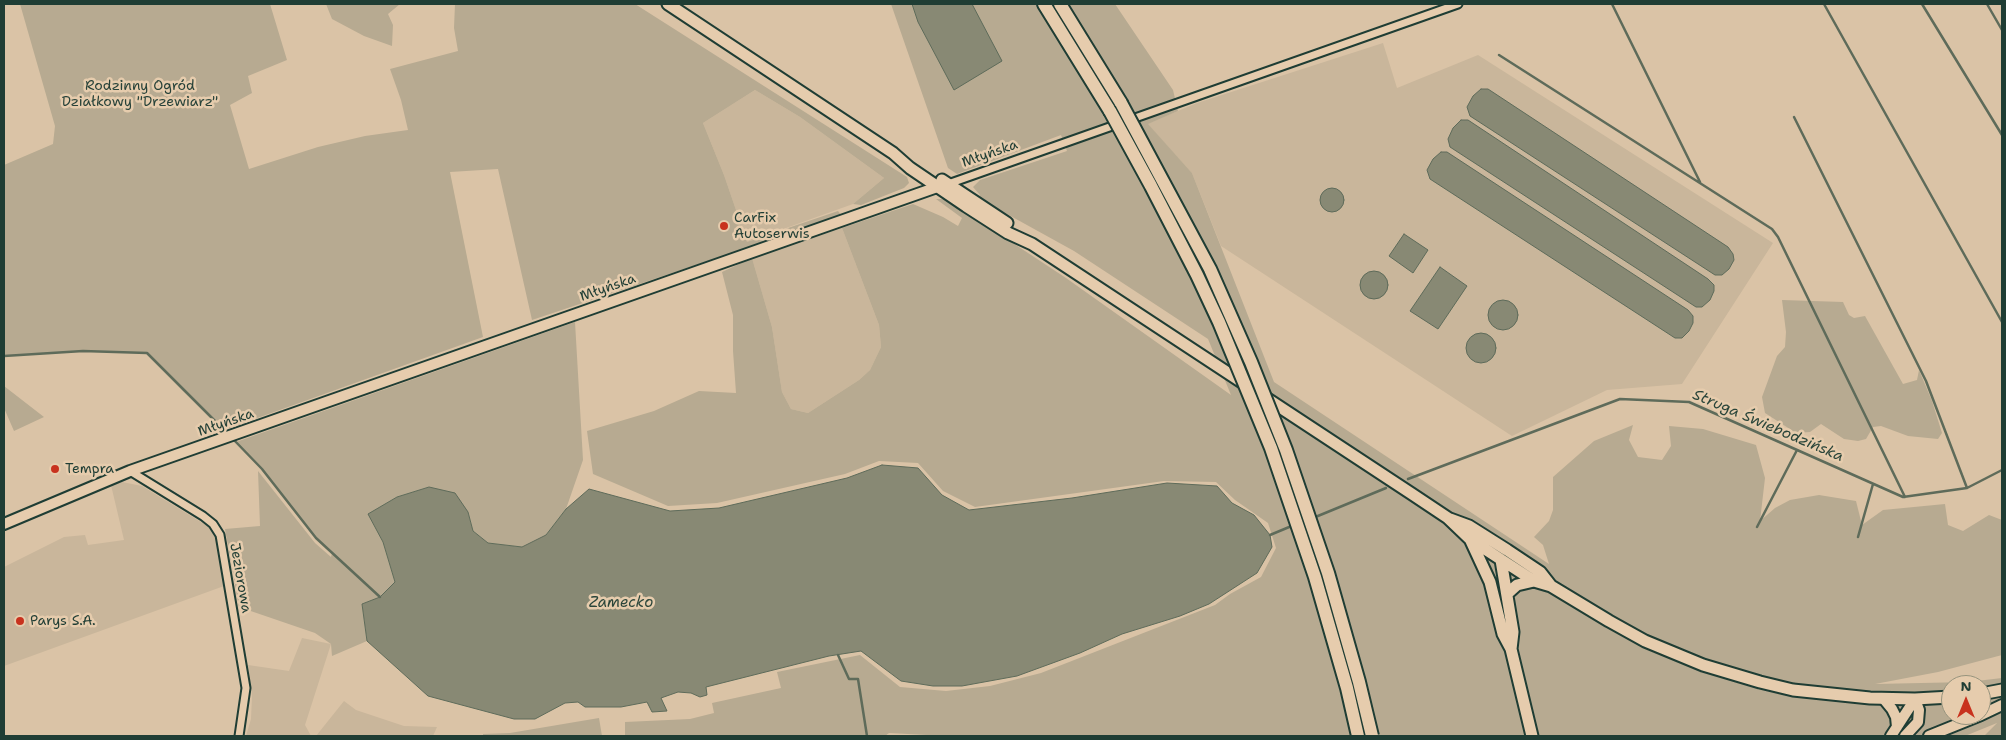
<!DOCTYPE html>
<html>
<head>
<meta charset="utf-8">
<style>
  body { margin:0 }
  #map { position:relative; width:2006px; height:740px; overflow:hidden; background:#dac3a6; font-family:"Shantell Sans",sans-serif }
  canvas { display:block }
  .frame { position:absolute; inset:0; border:5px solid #1f3d34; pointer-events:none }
  .north { position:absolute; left:1941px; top:675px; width:50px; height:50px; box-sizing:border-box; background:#e6ccad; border:1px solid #96937d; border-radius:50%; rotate:0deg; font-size:14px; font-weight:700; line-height:20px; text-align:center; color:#1f3d34 }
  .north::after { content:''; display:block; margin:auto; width:18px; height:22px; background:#c8321e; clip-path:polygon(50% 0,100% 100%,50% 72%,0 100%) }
</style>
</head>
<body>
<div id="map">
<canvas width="2006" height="740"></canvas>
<div class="frame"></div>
<div class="north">N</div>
</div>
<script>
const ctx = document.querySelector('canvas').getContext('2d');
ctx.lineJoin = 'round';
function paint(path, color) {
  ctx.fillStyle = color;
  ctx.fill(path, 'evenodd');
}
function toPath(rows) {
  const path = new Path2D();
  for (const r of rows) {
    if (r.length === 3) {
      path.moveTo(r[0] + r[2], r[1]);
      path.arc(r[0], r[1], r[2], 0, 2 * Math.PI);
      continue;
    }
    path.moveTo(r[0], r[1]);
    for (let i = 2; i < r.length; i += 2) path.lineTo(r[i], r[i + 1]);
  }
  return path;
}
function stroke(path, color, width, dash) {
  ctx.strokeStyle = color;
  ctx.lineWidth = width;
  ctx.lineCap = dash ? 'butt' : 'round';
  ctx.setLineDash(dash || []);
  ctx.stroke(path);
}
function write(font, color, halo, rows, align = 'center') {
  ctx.font = font + ' "Shantell Sans",sans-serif';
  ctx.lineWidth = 5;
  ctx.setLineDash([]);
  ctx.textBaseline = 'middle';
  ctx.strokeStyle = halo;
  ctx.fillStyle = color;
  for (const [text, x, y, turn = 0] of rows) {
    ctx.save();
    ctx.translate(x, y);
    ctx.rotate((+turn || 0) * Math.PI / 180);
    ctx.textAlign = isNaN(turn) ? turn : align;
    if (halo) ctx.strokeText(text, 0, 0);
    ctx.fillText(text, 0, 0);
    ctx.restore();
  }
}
paint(toPath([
  [1383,43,1397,88,1478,55,1773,243,1682,384,1607,390,1512,436,1221,246,1192,173,1147,124,1197,103],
  [755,90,800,117,884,178,853,204,747,242,724,175,703,123],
  [842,228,879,325,881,347,870,370,859,380,808,413,791,409,782,392,772,327,752,258],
  [122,482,142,486,209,527,216,537,224,586,4,666,4,567,64,537,85,535,88,545,124,540,111,485],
  [302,638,331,644,305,725,311,736,246,736,251,719,252,696,248,665,289,671],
  [344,701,356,710,404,726,437,727,433,736,316,736]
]), '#c9b69b');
paint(toPath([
  [20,4,270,4,287,60,248,76,252,93,230,105,249,169,318,147,365,136,408,130,401,100,390,69,458,51,454,28,455,4,635,4,907,177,909,183,904,188,861,205,853,204,884,178,800,117,755,90,703,123,724,175,747,242,838,211,842,216,532,320,498,169,450,172,483,337,224,430,207,412,183,391,147,353,83,351,4,356,4,165,53,144,55,126],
  [326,4,400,4,388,14,393,25,392,46,364,36,332,19],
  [891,4,1115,4,1173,90,1178,111,1148,124,1192,173,1274,382,1549,564,1543,545,1534,537,1549,521,1553,510,1553,477,1594,441,1633,425,1629,440,1638,457,1662,460,1671,446,1669,426,1703,429,1756,445,1765,478,1760,521,1775,508,1790,500,1819,495,1856,501,1862,525,1883,510,1945,504,1948,525,1963,531,1989,515,2002,520,2002,655,1938,672,1875,684,1968,682,2002,678,2002,736,1984,736,1997,723,1965,736,889,736,891,735,927,735,889,733,885,736,625,736,625,722,690,719,714,713,712,703,781,688,777,672,860,655,900,687,946,691,990,686,1041,673,1215,605,1230,594,1261,577,1276,548,1268,523,1235,500,1216,482,1164,481,975,507,943,491,918,463,879,461,845,474,717,503,668,506,593,474,587,431,654,411,699,391,736,393,733,351,733,315,722,272,752,258,772,327,782,392,791,409,808,413,859,380,870,370,881,347,879,325,842,228,913,204,943,217,958,226,962,218,936,199,946,199,1066,278,1231,395,1208,339,1074,251,978,198,980,195,973,187,980,180,1067,151,1061,135,957,174,948,168],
  [1951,685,1981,685,1981,715,1951,715],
  [1782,300,1843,302,1849,315,1854,318,1865,316,1903,384,1917,380,1919,370,1932,401,1942,433,1938,439,1908,436,1881,426,1873,427,1866,439,1858,441,1844,439,1821,424,1810,432,1796,433,1765,413,1762,397,1777,356,1785,347,1786,332],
  [575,322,583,460,566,509,546,535,522,547,488,543,473,531,468,512,429,487,397,497,369,514,383,542,395,582,380,597,362,604,367,641,332,656,331,644,315,633,239,607,225,529,260,526,258,471,315,543,331,557,332,553,316,538,262,469,236,442],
  [4,386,44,417,14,431,4,408],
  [599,718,602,736,483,736,483,734,510,733]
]), '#b7aa91');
const water = toPath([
  [912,4,972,4,1002,61,954,90,918,22,912,4],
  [1481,89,1488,89,1728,247,1733,254,1734,260,1729,269,1722,275,1715,275,1470,116,1467,107,1473,96,1481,89],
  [1461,120,1468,120,1708,279,1714,285,1714,291,1710,300,1702,307,1696,307,1450,147,1448,139,1453,128,1461,120],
  [1441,152,1447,152,1688,310,1693,316,1693,323,1689,331,1682,338,1675,338,1430,179,1427,170,1433,159,1441,152],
  [1332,200,12],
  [1404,234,1428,250,1413,273,1389,256,1404,234],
  [1440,267,1467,286,1438,329,1410,311,1440,267],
  [1374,285,14],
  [1503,315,15],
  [1481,348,15],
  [882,465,918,468,942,495,969,510,1072,498,1167,483,1217,486,1232,503,1254,515,1270,535,1272,547,1257,573,1209,604,1180,616,1122,634,1080,653,1017,676,962,686,933,686,901,681,861,651,829,656,706,687,707,695,700,697,691,693,678,692,661,698,667,711,652,712,647,702,621,707,585,707,578,702,565,703,535,719,514,719,428,696,367,641,362,604,380,597,395,582,383,542,368,514,397,497,429,487,455,493,468,512,473,531,488,543,522,547,546,535,566,509,589,489,670,511,719,508,847,478,882,465]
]);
paint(water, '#888974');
stroke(water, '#5e6b5a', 1);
stroke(toPath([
  [1612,4,1700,182],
  [1824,4,2002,322],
  [1922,4,2002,135],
  [1987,4,2002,30],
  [1499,55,1772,229,1778,237,1905,497],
  [1794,117,1926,381,1967,488],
  [4,356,83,351,147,353,224,430],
  [233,439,262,469,316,538,380,597],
  [1408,479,1620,399,1689,402,1903,497,1967,488,2002,470],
  [1313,518,1386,488],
  [1757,527,1797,450],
  [1270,535,1294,525],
  [1858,537,1873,484],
  [838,655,849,679,858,679,867,736]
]), '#5e6b5a', 2.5);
const street = toPath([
  [948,184,1458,4],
  [130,471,203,516,213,524,220,535,246,688,239,736]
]);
const secondary = toPath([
  [4,524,130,471,943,185],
  [1883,698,1892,709,1896,717,1897,727],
  [1981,715,2002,705],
  [1891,736,1915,699],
  [1905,736,1918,722,1919,710,1915,699],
  [1929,736,1981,715]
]);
const primary = toPath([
  [668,4,893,153,910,168,966,206,1008,233,1032,244,1412,494,1448,518,1471,540,1534,581,1551,586,1609,621,1645,641,1703,665,1760,682,1793,690,1870,698,1915,699,1951,697],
  [942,180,1007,223],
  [1450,519,1469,526,1507,550,1540,572,1551,586],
  [1471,541,1490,582,1503,634,1511,649,1532,736],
  [1501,560,1513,632,1511,649],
  [1507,594,1517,585,1534,581],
  [1981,694,2002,690]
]);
const highway = toPath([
  [1044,4,1110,111],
  [1060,4,1121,103]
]);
stroke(street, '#1f3d34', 11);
stroke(secondary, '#1f3d34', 14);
stroke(primary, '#1f3d34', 15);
stroke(highway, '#1f3d34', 16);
stroke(street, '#e6ccad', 7);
stroke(secondary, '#e6ccad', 10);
stroke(primary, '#e6ccad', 11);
stroke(highway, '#e6ccad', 12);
const highwayBridge = toPath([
  [1121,103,1210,269,1251,362,1286,450,1328,573,1359,682,1372,736],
  [1110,111,1151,186,1197,275,1219,322,1271,448,1315,577,1347,688,1358,736]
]);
stroke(highwayBridge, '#1f3d34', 16, []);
stroke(highwayBridge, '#e6ccad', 12);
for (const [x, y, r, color] of [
  [724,226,5,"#c8321e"],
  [55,469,5,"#c8321e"],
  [20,621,5,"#c8321e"]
]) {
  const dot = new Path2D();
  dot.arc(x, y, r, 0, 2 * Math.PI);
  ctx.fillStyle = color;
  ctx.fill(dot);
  stroke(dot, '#e6ccad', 2);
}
write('14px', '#274239', '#e6ccad', [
  ["Rodzinny Ogród",140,86],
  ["Działkowy \"Drzewiarz\"",140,102]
]);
write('14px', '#1f3d34', '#e6ccad', [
  ["Młyńska",990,154,-19],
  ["Młyńska",608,288,-19],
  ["Młyńska",226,423,-19],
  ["Jeziorowa",240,578,80]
]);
write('14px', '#1f3d34', '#e6ccad', [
  ["CarFix",734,218],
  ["Autoserwis",734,234],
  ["Tempra",65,469],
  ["Parys S.A.",30,621]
], 'left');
write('italic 15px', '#2a453a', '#e6ccad', [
  ["Struga Świebodzińska",1768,426,23],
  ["Zamecko",621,603]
]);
</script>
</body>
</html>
